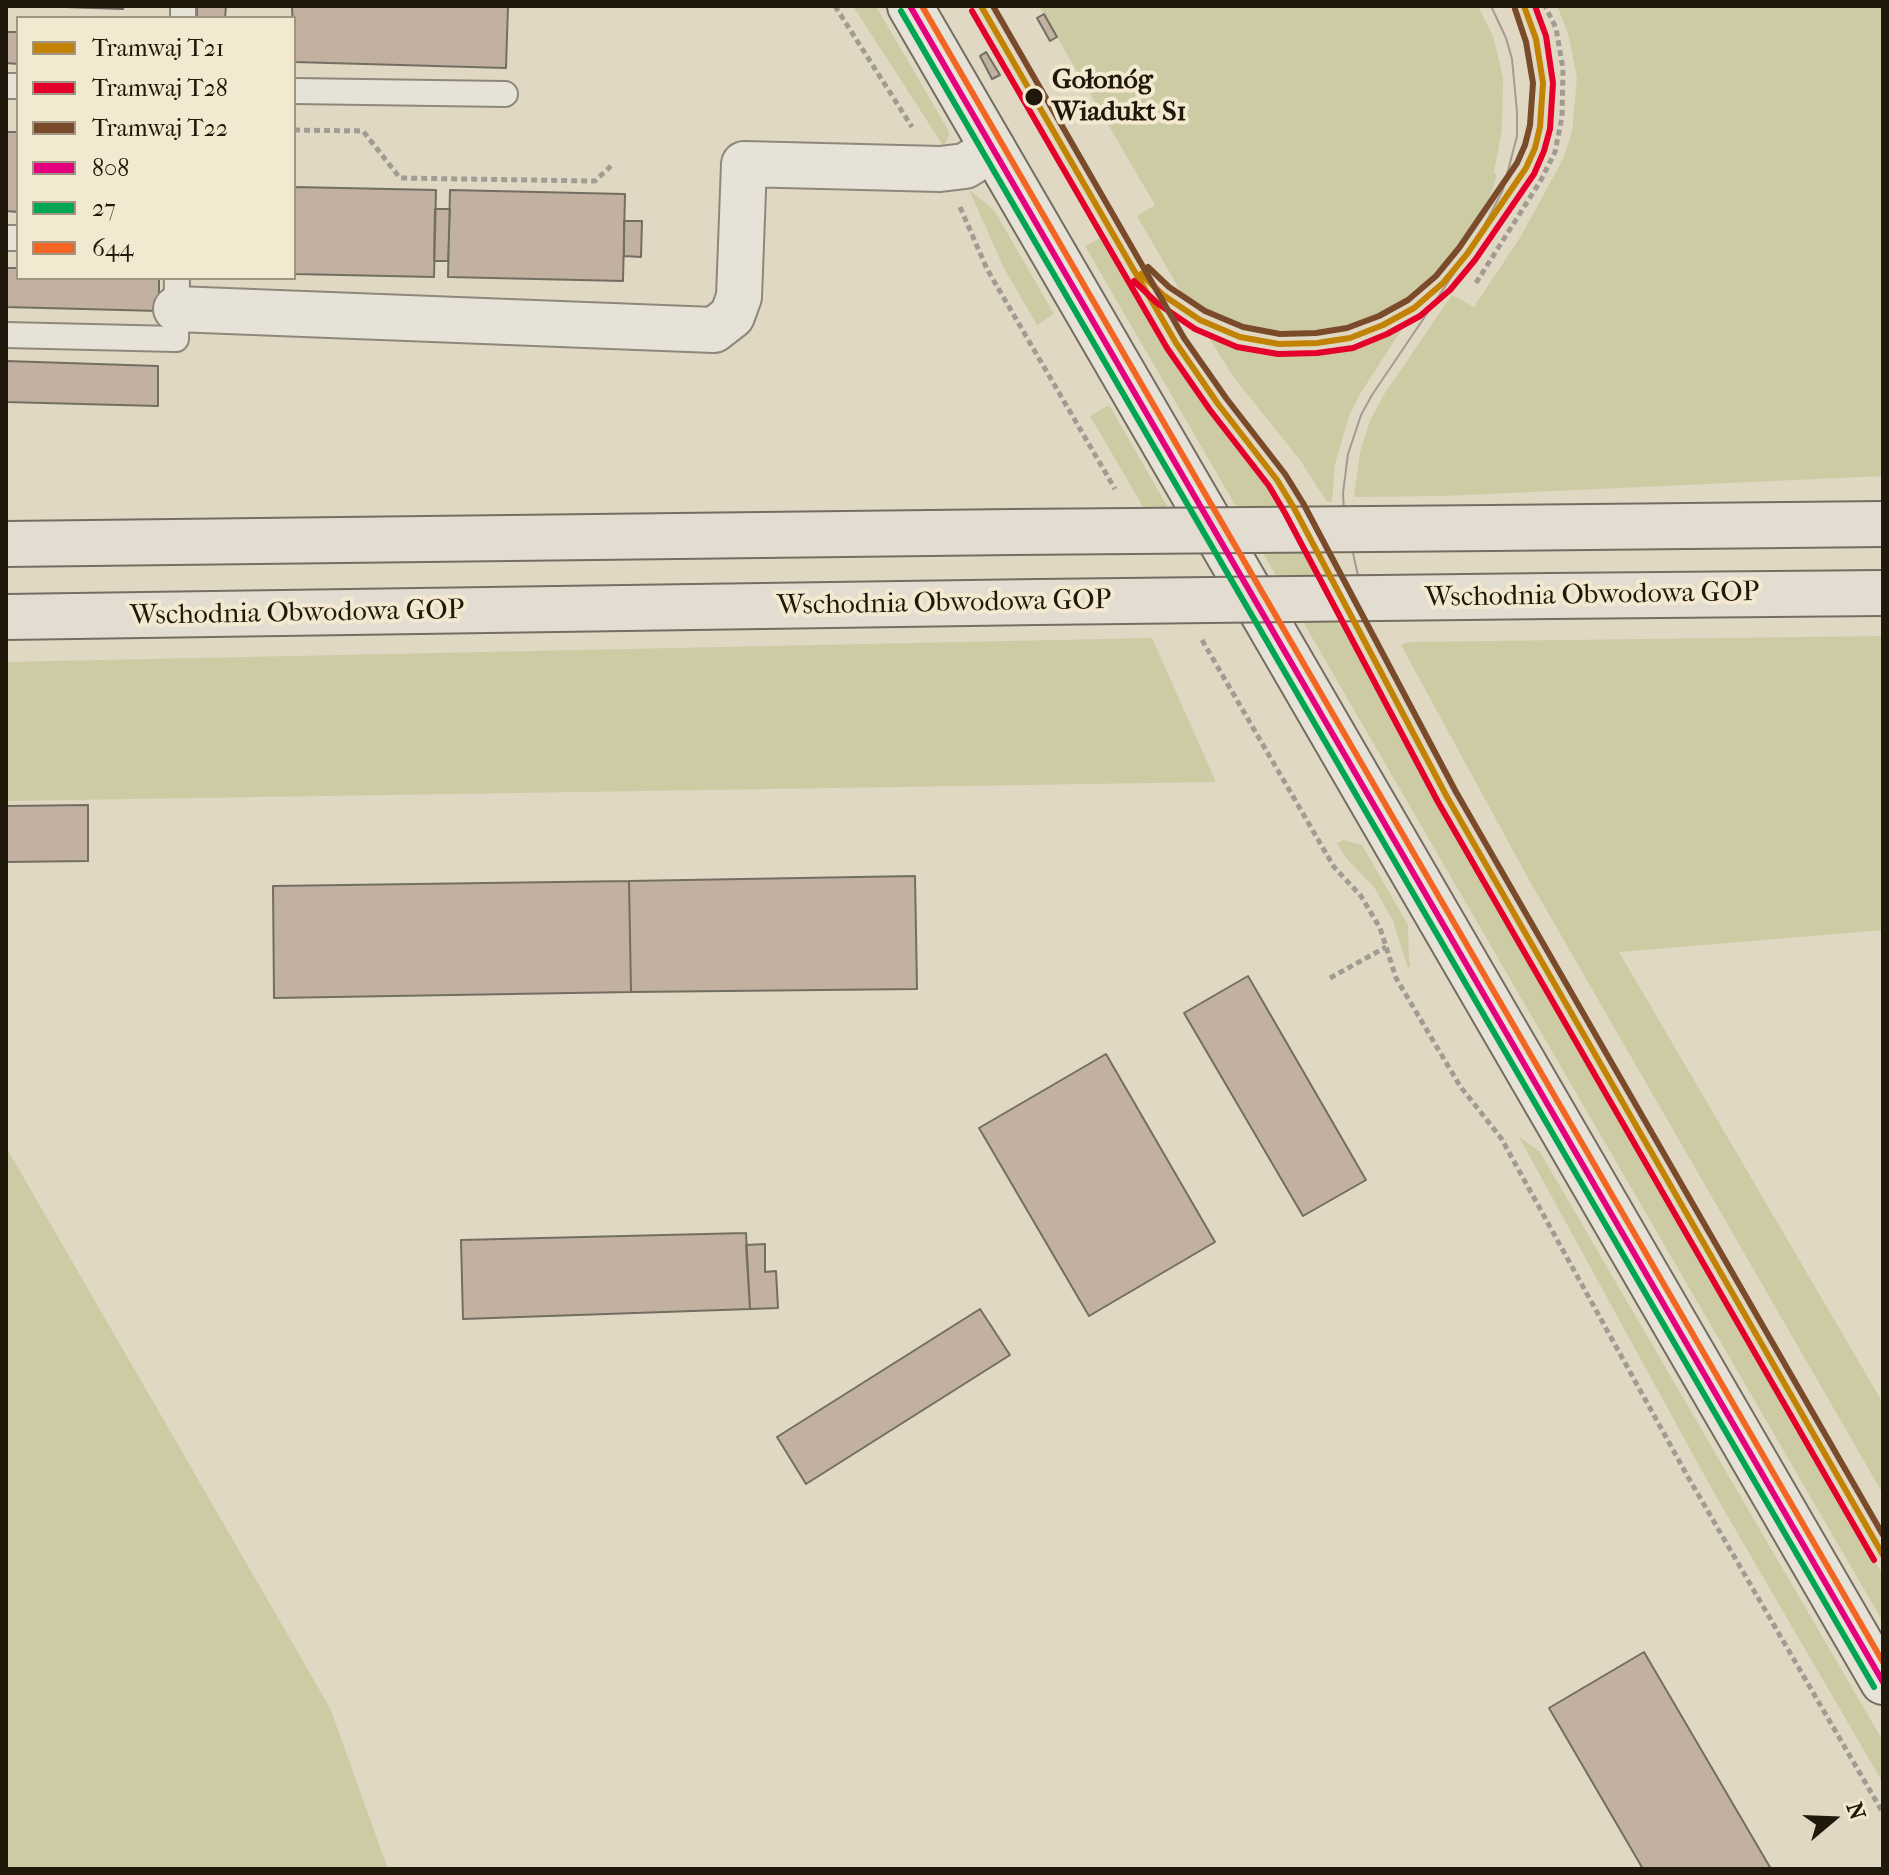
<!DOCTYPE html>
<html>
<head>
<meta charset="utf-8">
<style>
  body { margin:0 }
  #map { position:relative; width:1889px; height:1875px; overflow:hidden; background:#e0d8c3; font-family:"IM FELL French Canon",serif }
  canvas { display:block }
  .frame { position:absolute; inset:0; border:8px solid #21180c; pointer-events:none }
  .legend { position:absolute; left:16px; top:16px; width:280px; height:264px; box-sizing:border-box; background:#f3e9d0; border:2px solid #9f9582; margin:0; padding:10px 14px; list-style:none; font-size:24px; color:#21180c }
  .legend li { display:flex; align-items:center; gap:16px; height:40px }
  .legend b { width:40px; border:2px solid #9f9582 }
  .north { position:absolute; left:1793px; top:1779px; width:80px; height:80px; -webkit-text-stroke:6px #f3e9d0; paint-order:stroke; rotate:71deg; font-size:22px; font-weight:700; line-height:32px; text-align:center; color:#21180c }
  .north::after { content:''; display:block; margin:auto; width:28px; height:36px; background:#21180c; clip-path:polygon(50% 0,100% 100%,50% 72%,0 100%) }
</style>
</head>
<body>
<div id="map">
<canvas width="1889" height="1875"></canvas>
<div class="frame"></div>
<ul class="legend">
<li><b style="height:10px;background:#c28203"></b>Tramwaj T21</li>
<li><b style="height:10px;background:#e4002b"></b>Tramwaj T28</li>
<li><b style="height:10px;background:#7a4b2a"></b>Tramwaj T22</li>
<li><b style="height:10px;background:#e5007d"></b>808</li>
<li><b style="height:10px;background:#00a651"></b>27</li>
<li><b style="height:10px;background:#f26522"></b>644</li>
</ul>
<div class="north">N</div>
</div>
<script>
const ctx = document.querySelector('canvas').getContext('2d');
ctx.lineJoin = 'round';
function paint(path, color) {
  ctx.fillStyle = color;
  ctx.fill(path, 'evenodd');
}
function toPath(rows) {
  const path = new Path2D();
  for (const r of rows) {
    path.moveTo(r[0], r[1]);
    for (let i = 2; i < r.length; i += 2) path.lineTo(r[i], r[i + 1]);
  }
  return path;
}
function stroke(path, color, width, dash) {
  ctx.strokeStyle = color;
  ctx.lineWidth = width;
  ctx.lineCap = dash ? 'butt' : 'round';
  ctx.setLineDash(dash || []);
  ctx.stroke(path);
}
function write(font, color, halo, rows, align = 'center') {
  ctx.font = font + ' "IM FELL French Canon",serif';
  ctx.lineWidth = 8;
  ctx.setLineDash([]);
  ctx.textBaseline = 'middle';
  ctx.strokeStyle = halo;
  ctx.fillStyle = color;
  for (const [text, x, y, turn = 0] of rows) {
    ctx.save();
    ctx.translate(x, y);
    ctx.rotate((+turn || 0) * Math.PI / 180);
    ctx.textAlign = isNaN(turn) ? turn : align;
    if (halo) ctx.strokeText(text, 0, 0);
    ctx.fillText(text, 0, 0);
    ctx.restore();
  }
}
paint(toPath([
  [853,6,876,6,948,130,949,134,944,147],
  [1039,6,1478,6,1493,36,1503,77,1502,129,1494,173,1497,175,1490,196,1469,235,1432,280,1412,296,1374,318,1336,331,1289,335,1248,328,1208,314,1185,299,1137,216,1155,205],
  [1557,6,1883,6,1883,476,1444,496,1354,497,1360,452,1370,421,1383,396,1452,295,1474,307,1521,236,1563,159,1572,132,1577,77,1568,33],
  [969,190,994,210,1054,314,1037,325,1004,268],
  [1102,237,1193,390,1275,497,1482,882,1883,1575,1883,1622,1085,246],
  [1404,326,1360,394,1349,416,1335,464,1332,502,1327,502,1300,460,1235,379,1207,335,1241,348,1269,353,1318,354,1360,345],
  [1109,405,1170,511,1152,522,1090,416],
  [1883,636,1883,930,1619,952,1883,1403,1883,1494,1528,878,1401,645,1409,642],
  [1152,638,1216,782,6,801,6,662],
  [1343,840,1362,845,1408,925,1409,961,1411,966,1408,968,1393,921,1374,887,1347,859,1337,843],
  [1519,1137,1540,1152,1883,1741,1883,1783,1713,1491],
  [6,1147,330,1708,388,1869,6,1869]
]), '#cccba4');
const building = toPath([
  [36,6,124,6,123,9,36,6],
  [197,6,226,6,225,18,197,18,197,6],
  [292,6,508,6,506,68,294,62,292,6],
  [1044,14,1057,37,1050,41,1037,18,1044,14],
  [6,32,18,32,18,64,6,63,6,32],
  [986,52,1000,75,992,79,980,56,986,52],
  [6,132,18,132,18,212,6,211,6,132],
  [294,187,436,190,434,277,294,274,294,187],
  [450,190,625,194,623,281,448,277,450,190],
  [435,209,450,209,448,261,434,261,435,209],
  [624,221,642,221,641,257,624,256,624,221],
  [6,268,18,268,18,278,159,278,159,311,6,307,6,268],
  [6,361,158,366,158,406,6,402,6,361],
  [88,805,88,861,6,862,6,806,88,805],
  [915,876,917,989,631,992,629,881,915,876],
  [629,881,631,992,274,998,273,886,629,881],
  [1248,976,1366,1180,1303,1216,1184,1013,1248,976],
  [1106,1054,1215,1242,1089,1316,979,1128,1106,1054],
  [746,1233,750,1309,463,1319,461,1240,746,1233],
  [765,1244,765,1272,776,1271,778,1308,750,1309,746,1245,765,1244],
  [980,1309,1010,1355,806,1484,777,1437,980,1309],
  [1644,1652,1771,1869,1643,1869,1549,1708,1644,1652]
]);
paint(building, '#c2b0a1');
stroke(building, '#736e62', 2);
const lane = toPath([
  [183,18,183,6],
  [6,86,18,86],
  [294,91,505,94],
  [6,238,18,238],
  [6,335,176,339,177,278]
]);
const street = toPath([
  [176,309,714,330,732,316,739,297,744,164,940,169,965,166,993,149]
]);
const secondary = toPath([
  [910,6,1883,1682]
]);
const highway = toPath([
  [1492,528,1883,524],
  [6,544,1013,532],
  [1550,596,1883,593],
  [6,617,1038,602]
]);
stroke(lane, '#8e887b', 28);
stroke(street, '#8e887b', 48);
stroke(secondary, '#736e62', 48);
stroke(highway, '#736e62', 48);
stroke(toPath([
  [835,6,912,127],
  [294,130,363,131,400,178,595,181,611,166],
  [960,207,987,269,1115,489],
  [1476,283,1541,180,1555,152,1562,117,1563,69,1556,28,1545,6],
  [1202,640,1334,867,1361,896,1380,928,1396,978,1460,1086,1501,1138,1688,1477,1883,1813],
  [1330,978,1386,947]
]), '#a19c93', 5, [6, 4]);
stroke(lane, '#e7e2d7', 24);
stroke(street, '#e7e2d7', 44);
stroke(secondary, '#e7e2d7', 44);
stroke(highway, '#e3ddd1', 44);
stroke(toPath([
  [1475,243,1503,190,1517,136,1517,112,1512,59,1506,38,1491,6],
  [1376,621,1358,576,1344,512,1343,493,1348,454,1361,415,1372,395,1467,254]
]), '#a19c93', 2);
const highwayBridge = toPath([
  [1013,532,1492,528],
  [1038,602,1550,596]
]);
stroke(highwayBridge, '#736e62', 48, []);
stroke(highwayBridge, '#e3ddd1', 44);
stroke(toPath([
  [910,6,1883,1682]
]), '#e5007d', 6);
stroke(toPath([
  [901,11,1874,1687]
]), '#00a651', 6);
stroke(toPath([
  [922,6,1883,1662]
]), '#f26522', 6);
stroke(toPath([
  [981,6,1176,343,1218,404,1277,480,1294,508,1447,797,1883,1555],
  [1141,274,1163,295,1200,320,1240,337,1279,344,1317,343,1350,338,1383,325,1414,308,1443,283,1467,254,1526,168,1535,148,1540,127,1543,83,1536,39,1524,6]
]), '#c28203', 6);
stroke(toPath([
  [972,11,1167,348,1210,410,1269,486,1285,513,1438,802,1874,1560],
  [1134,281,1157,303,1195,329,1237,347,1278,354,1317,353,1353,348,1387,334,1420,316,1450,290,1475,260,1534,174,1544,151,1550,129,1553,83,1546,36,1535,6]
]), '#e4002b', 6);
stroke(toPath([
  [993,6,1184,338,1226,398,1285,474,1303,503,1456,792,1883,1535],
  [1148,267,1169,287,1205,311,1243,327,1280,334,1316,333,1347,328,1379,316,1408,300,1436,276,1459,248,1517,163,1525,145,1530,125,1533,83,1526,42,1515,9]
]), '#7a4b2a', 6);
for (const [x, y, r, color] of [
  [1034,97,10,"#21180c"]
]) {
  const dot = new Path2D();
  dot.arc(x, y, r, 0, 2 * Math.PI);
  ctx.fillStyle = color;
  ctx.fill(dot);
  stroke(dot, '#f3e9d0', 3);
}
write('bold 28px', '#21180c', '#f3e9d0', [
  ["Gołonóg",1052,81],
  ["Wiadukt S1",1052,113]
], 'left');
write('28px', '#21180c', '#f3e9d0', [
  ["Wschodnia Obwodowa GOP",1592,596,-1],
  ["Wschodnia Obwodowa GOP",944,604,-1],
  ["Wschodnia Obwodowa GOP",297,614,-1]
]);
</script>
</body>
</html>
